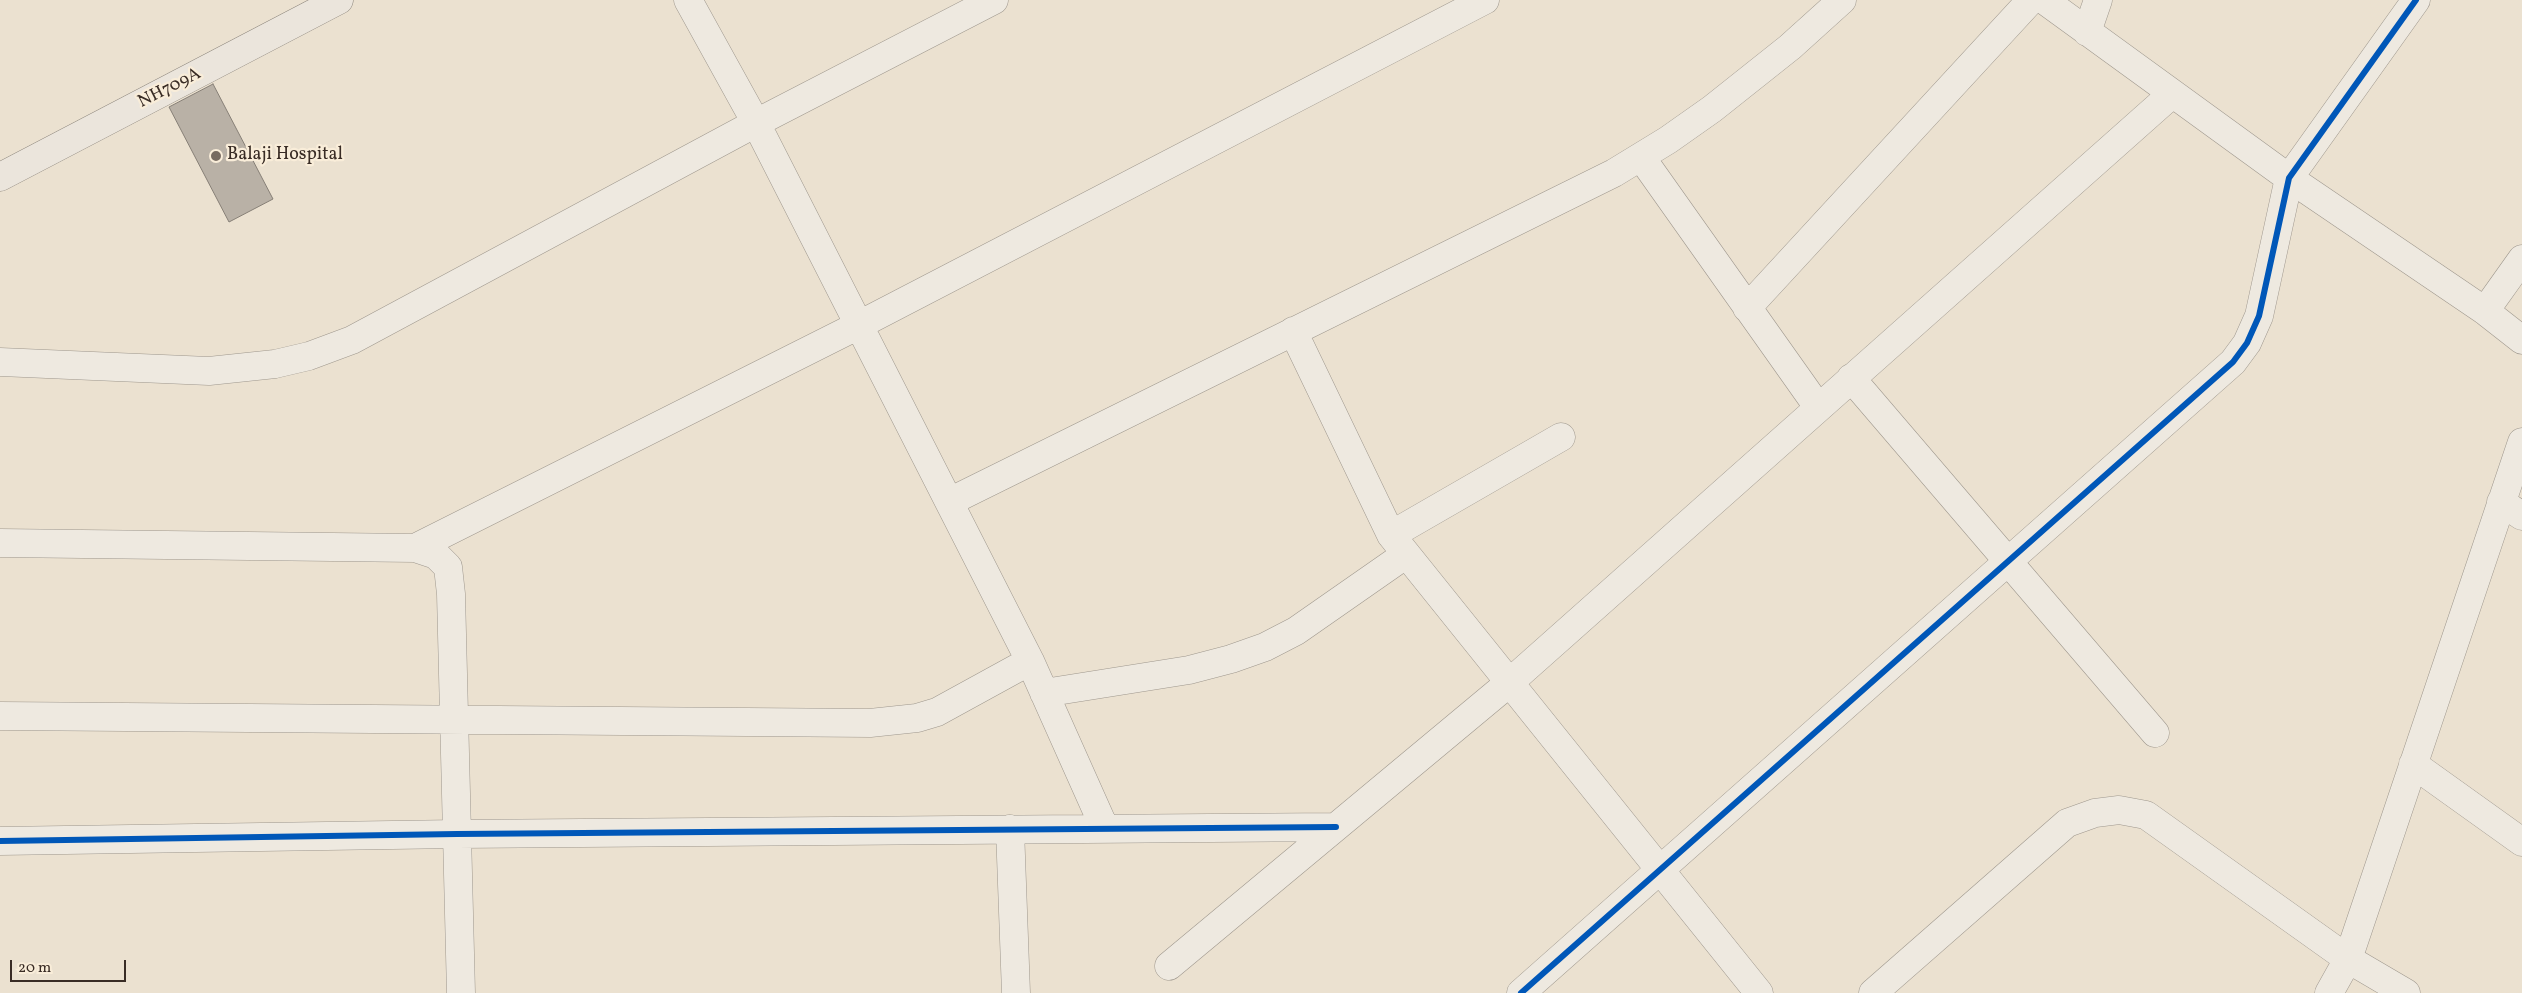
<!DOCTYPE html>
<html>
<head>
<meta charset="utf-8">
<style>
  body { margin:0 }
  #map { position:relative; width:2522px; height:993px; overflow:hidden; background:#ebe1d0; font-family:Vollkorn,serif }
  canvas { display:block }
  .scale { position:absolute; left:10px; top:960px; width:116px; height:22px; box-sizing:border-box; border:2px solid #392c25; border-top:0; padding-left:6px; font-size:15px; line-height:18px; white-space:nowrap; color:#392c25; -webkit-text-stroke:4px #f9edd9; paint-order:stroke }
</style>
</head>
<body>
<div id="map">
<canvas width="2522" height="993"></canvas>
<div class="scale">20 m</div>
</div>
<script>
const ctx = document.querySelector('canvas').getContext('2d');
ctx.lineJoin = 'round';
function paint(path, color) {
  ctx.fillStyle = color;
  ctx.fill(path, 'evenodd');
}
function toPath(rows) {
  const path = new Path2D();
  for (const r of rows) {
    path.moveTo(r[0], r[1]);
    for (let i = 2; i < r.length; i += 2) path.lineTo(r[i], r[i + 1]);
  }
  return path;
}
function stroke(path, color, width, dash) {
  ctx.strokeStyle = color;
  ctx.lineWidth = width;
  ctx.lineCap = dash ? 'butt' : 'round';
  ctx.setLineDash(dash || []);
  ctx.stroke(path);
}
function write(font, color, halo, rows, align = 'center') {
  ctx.font = font + ' Vollkorn,serif';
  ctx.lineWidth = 4.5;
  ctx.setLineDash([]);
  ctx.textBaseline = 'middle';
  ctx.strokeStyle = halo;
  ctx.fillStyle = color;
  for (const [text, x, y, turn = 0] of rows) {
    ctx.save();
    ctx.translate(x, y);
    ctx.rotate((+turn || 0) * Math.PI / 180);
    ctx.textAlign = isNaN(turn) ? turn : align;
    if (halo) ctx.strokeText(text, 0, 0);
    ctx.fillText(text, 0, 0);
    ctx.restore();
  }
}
const building = toPath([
  [213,84,273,199,229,222,169,107,213,84]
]);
paint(building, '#b9b1a6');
stroke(building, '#867f76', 1);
const minor = toPath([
  [688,0,756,123,1030,661,1105,829],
  [2044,0,2289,178,2485,311,2522,340],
  [2087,32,2098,0],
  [1641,157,1818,407],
  [1747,308,2031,0],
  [2485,311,2522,259],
  [1293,331,1391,535,1759,993],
  [0,362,209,371,275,364,309,356,352,340,756,123,994,0],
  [1851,378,2155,733],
  [949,502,1614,173,1668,140,1712,109,1790,47,1842,0],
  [2501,502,2522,516],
  [1391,535,1561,437],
  [0,543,415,548,436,555,448,567,451,594,461,993],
  [415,548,859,325,1485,0],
  [1044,693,1189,670,1231,659,1265,647,1296,631,1405,555],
  [0,716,870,723,917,718,937,712,1030,661],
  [2413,764,2522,842],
  [1010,829,1016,993],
  [0,841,457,834,1336,827],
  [1169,966,1509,683,2172,94],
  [1521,993,2233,362,2247,343,2259,316,2289,178,2416,0],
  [1873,993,2067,823,2095,813,2119,810,2146,815,2348,959,2406,993],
  [2329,993,2348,959,2522,442]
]);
const trunk = toPath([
  [0,177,339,0]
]);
stroke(minor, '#9e978d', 29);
stroke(trunk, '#867f76', 29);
stroke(minor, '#eee9e0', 28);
stroke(trunk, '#ebe5dc', 28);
stroke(toPath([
  [0,841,457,834,1336,827],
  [1521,993,2233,362,2247,343,2259,316,2289,178,2416,0]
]), '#0057b8', 6);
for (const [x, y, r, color] of [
  [216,156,6,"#776b61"]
]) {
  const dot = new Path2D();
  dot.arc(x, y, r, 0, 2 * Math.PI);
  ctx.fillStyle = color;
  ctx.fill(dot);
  stroke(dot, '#f9edd9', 2);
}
write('18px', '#392c25', '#f9edd9', [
  ["NH709A",170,89,-27]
]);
write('18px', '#392c25', '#f9edd9', [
  ["Balaji Hospital",227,156]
], 'left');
</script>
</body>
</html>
